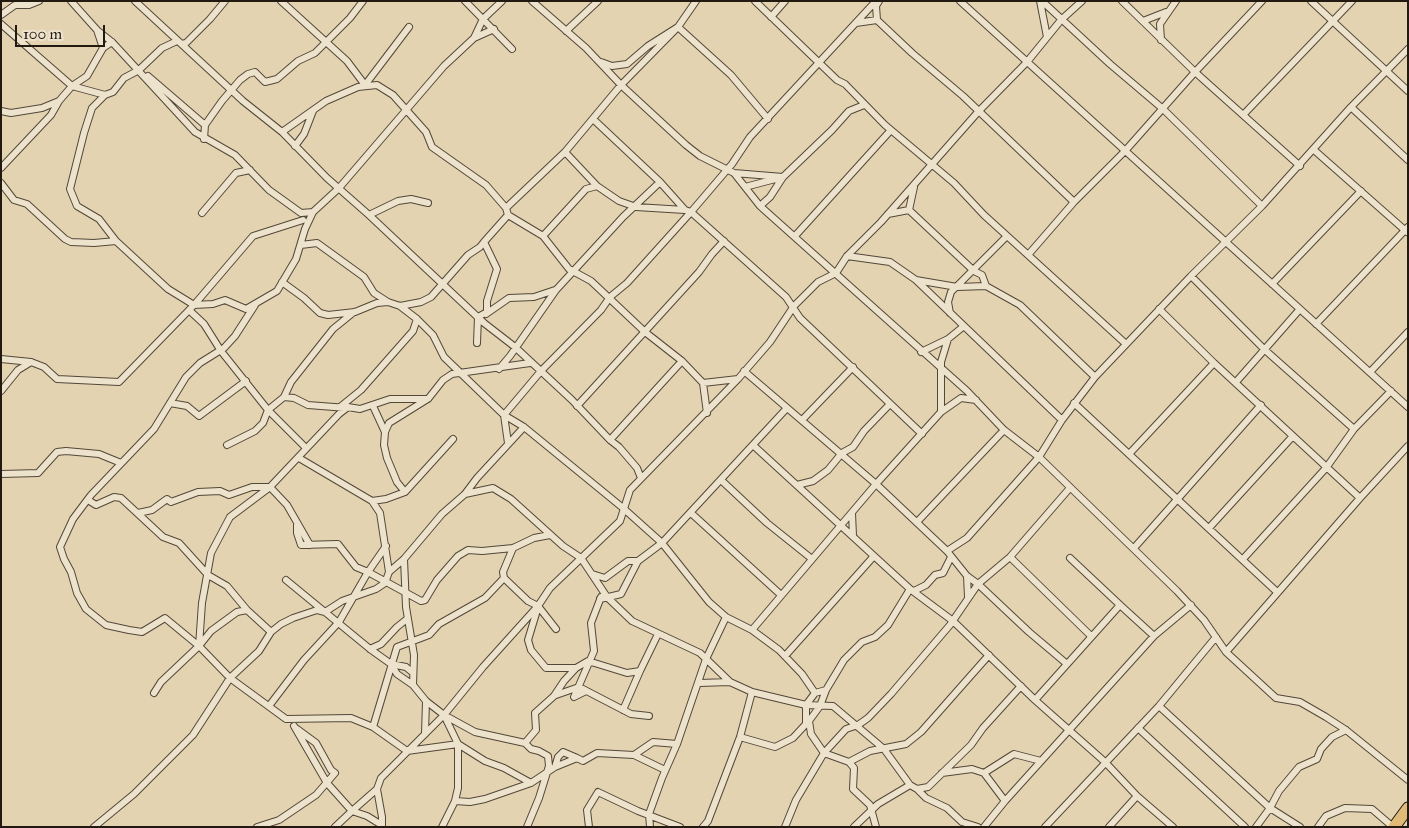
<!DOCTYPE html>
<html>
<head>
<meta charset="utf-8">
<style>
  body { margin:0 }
  #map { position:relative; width:1409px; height:828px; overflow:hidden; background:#e4d3b1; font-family:"IM FELL Great Primer",serif }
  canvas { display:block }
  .frame { position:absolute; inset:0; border:2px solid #221a11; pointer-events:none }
  .scale { position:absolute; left:15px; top:25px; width:90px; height:22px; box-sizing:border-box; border:2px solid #221a11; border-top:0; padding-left:6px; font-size:15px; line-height:18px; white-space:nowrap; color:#221a11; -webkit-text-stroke:4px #ede2cc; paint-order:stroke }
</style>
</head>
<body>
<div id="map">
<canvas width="1409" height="828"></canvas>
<div class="frame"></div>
<div class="scale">100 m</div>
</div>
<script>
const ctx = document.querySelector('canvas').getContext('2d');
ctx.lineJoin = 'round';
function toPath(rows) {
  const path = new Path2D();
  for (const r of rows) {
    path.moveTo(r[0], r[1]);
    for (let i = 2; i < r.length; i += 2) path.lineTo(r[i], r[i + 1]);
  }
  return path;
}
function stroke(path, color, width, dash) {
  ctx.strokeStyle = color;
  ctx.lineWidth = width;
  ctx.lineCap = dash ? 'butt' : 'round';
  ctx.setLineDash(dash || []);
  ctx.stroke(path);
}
const minor = toPath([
  [71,1,97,30,112,42,195,132,235,155,269,190,301,213,313,212],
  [135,1,243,101,282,132,327,178,369,215,398,201,411,199,428,203],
  [281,1,347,61,365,85,409,27],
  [465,1,512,49],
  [532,1,586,48,621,85,686,145,700,156,734,173,760,206,967,391,1004,430,1039,457,1177,591,1204,620,1226,652],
  [755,1,837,80,845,84,885,125,954,183,984,215,1126,344],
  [960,1,1408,407],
  [1040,1,1047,37],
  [1042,1,1110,64,1163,109,1262,206],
  [1122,1,1195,72,1300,166],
  [1311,1,1408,91],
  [1,15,15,5,29,5,39,1],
  [771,17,785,1],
  [877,20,876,6,879,1],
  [1143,21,1166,12],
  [856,23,877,20,912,53,963,96,1074,202],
  [1,24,72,86,87,76,103,48,112,42],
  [97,30,103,48],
  [566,31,598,1],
  [474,38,483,19,502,1],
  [1161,40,1160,24,1176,1],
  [182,44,186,43,210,19,225,1],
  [601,62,612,66,627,64,648,46,678,27,731,75,768,119],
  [148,76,205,125,204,139],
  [105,95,92,108,84,133,70,189,77,206,99,219,116,241],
  [1351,107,1408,160],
  [1,111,11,113,42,108,59,101,72,86,105,95,113,92,124,78,139,70,162,48,177,41],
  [1244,114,1352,1],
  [593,119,660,182,685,210,691,212,786,297,800,318,922,434],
  [205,125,222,101,240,80,248,74,255,72,265,82,277,79,298,61,315,53,350,18,363,1],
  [282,132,326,101,358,87,377,85,393,95,426,132,432,147,486,185,506,208,508,215,543,236,569,269,591,281,645,332,682,361,703,383,707,413],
  [295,146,304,134,313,111],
  [1314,150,1407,232],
  [565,152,597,186,619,201,636,207,685,210],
  [1,168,51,115,59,101],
  [734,173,783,177,770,197,760,206],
  [1,183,14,200,27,204,65,239,71,242,94,243,116,241,168,289,194,305,213,304,225,300,246,309,277,291,296,259,305,229,313,212,339,188,444,66,474,38,494,29],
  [745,187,783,177,832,130,849,111,864,105],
  [506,208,565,152,621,85,678,27,696,1],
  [909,210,974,271,982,275,986,286],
  [909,210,914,187],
  [202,213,236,173,250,170],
  [888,214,909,210],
  [369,215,484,323,515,347,572,400,610,440,619,447,637,468,641,478],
  [543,236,586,189,597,186],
  [795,236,891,130],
  [301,245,317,243,364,277,374,293,388,302,400,306,421,302,431,297,468,255,480,247,484,242],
  [1028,255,1074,202,1125,151,1195,72,1262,1],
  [847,256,890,262,916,280,1062,420],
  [1191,276,1265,350,1354,429],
  [916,280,957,287,986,286,1020,305,1095,377],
  [282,282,304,298,320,313,328,315,355,312,377,303,388,302],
  [1272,284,1361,191],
  [255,305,235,336,224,348,200,363,186,377,154,429,91,495,73,519,60,547,64,559,71,572,77,593,86,609,106,625,129,630,142,632,165,618,199,646,230,678,286,719,351,718,373,727,407,751,458,744,485,761,504,768,531,783,555,767,577,758,583,761,597,753,634,755,653,742,677,744],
  [400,306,417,319,433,335,444,357,504,415,524,427,623,508,662,543,709,602,726,617,752,630,779,650,802,674,815,693],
  [1159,309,1214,363,1360,498],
  [189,310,204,324,221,351,268,410,306,448],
  [950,313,948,302,951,292,1007,236],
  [486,314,509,298,534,297,555,290],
  [1316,324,1408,227],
  [477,343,478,317,487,312,487,301,497,269,484,242,508,215],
  [921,352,948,339,964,326],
  [1,359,31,362],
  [499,369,510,356,556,290,623,217,660,182],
  [744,371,876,484,947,551,967,576,978,584,1029,632,1067,664],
  [1371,371,1408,332],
  [1236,382,1300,309],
  [703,383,738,379],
  [1,391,18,370,31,362,44,367,57,379,119,382,194,305,253,236,303,220],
  [284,397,291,382,333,329,354,312],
  [170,403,187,406,199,416,246,381],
  [1074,403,1277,592],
  [373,406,385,432,384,445,387,458,397,482,405,492],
  [577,406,699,272,712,254,724,241],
  [340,407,361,390,413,331,417,319],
  [941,412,941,362,948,339],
  [803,419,853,367],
  [385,432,389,423,426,400],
  [610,440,682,361],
  [508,443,504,415,541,371,601,310,610,297,627,283,691,212,732,164,750,137,876,1],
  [227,445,255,431,263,423,268,410,284,397,294,398,308,405,347,408],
  [754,446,910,589,953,621,1035,700,1105,762,1137,796,1173,827],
  [1408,446,1360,498,1226,652,1276,698,1300,702,1326,717,1346,730,1408,780],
  [1130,453,1214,363],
  [299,458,372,501,386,499,405,492,453,439],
  [1,474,38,473,57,452,66,451,99,454,121,463],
  [721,480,767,523,812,559],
  [797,485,813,481,828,470,842,453,853,447,864,431,890,404],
  [465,494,493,488,511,499,563,546,581,558,607,597,632,621,700,653,730,682,752,692],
  [88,500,96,505,114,497,121,498,163,537,179,543,208,575,227,586,247,610],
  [372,501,380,513,389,572],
  [138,513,152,510,167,499,171,502,198,492,220,491,229,495,252,487,270,487,287,505,310,545],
  [691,513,781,595],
  [852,513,853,536],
  [917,522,1004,430],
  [297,525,297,533,301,545,338,544,356,567,368,572,386,546],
  [1209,528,1293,436],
  [513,548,503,572,504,578,528,601,538,606,556,629],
  [1134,548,1261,405],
  [947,551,967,538,1039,457,1062,420,1095,377,1191,276,1262,206,1351,107,1408,49],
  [1010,557,1091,636],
  [1070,558,1120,605],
  [404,559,406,607,414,655,413,685,426,701,444,715,458,744,458,788,455,801,442,827],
  [1243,559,1326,468,1354,429,1391,391],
  [592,574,605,578,628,561,638,561],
  [967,576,968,597],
  [286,580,370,649,391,664,406,667,412,672],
  [914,591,926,585,935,575,943,573,951,557],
  [600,599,621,594,638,561,662,543,787,408],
  [538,607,528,640,531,650,546,668,576,668,588,661,627,673,640,671,658,634],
  [752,630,876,484,941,412,961,398,976,400],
  [199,646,202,603,211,553,230,517,270,487,339,414,348,407,360,409,390,399,428,399,443,380,452,374,530,363],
  [370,649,381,644,397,627,407,619],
  [785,656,874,556],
  [391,664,397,674,413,685],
  [699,683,730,682],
  [826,690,820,706,809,721,811,734,824,753,849,762,870,751,906,744,921,732,989,655],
  [586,691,574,697,594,651,591,623,601,597],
  [154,693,161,682,199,646,211,631,237,612,247,610,271,632],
  [556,695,579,687,631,714,649,716],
  [1035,700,1120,605,1154,636],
  [269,706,304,660,339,622,368,572,421,601,425,600,437,580,458,556,468,550,482,551,513,548,534,538,550,535],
  [1159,706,1270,808,1279,791,1299,767,1317,759,1321,749,1332,737,1346,730],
  [623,710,640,671],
  [444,715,475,732,525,743,536,730,535,713,554,696,564,681,576,668],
  [294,726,327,783,352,811,377,789,381,778,444,715,483,667,538,606,550,588,620,521,630,490,738,379,770,342,794,306,818,282,836,273,847,256,881,222,978,112,1027,62,1061,20,1082,1],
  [373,727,397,647,429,635,439,624,485,598,504,578],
  [1138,728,1245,827],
  [425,734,426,701],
  [740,737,775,747,793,738,806,724,806,705,833,706,884,749,910,785,917,789,928,787,971,745,983,728,1021,686],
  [525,743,531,749,539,751,548,756,549,766,539,798,527,827],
  [634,755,665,770],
  [849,762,854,768,853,789,870,805,876,827],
  [555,767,558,757,563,752,577,758],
  [942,773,972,769,984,773,1005,801,1154,636,1191,605],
  [984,773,1014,754,1041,761],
  [377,789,382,817,382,827],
  [917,789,926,798,947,808,962,822,978,827],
  [455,801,470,802,485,799,531,783],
  [94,827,134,794,193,735,230,678,259,651,271,632,281,624,293,618,317,610,325,612,342,601,376,589,385,583,389,572,404,559,442,514,465,494,477,478,524,427],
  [257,827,279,820,316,795,335,773,331,770,316,743,297,729],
  [335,827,352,811,367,816,380,824],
  [589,827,587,810,598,792,638,811,680,827],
  [650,827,649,814,662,778,677,744,706,659,726,617],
  [703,827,708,821,740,737,752,692,806,705,815,693,826,690,844,660,862,642,875,637,888,625,910,589],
  [785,827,796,800,824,753,846,729,858,725,868,718,891,694,950,625,978,584,1010,557,1069,489],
  [854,827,878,804,910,785],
  [984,827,1005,801],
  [1045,827,1159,706,1216,637],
  [1109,827,1137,796],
  [1256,827,1270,808,1300,827],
  [1318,827,1326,816,1345,808,1372,809,1393,827]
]);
const trunk = toPath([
  [1394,827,1408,808]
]);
stroke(minor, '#524839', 8);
stroke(trunk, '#221a11', 13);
stroke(minor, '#ede2cc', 6);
stroke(trunk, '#e2ba78', 11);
</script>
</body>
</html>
